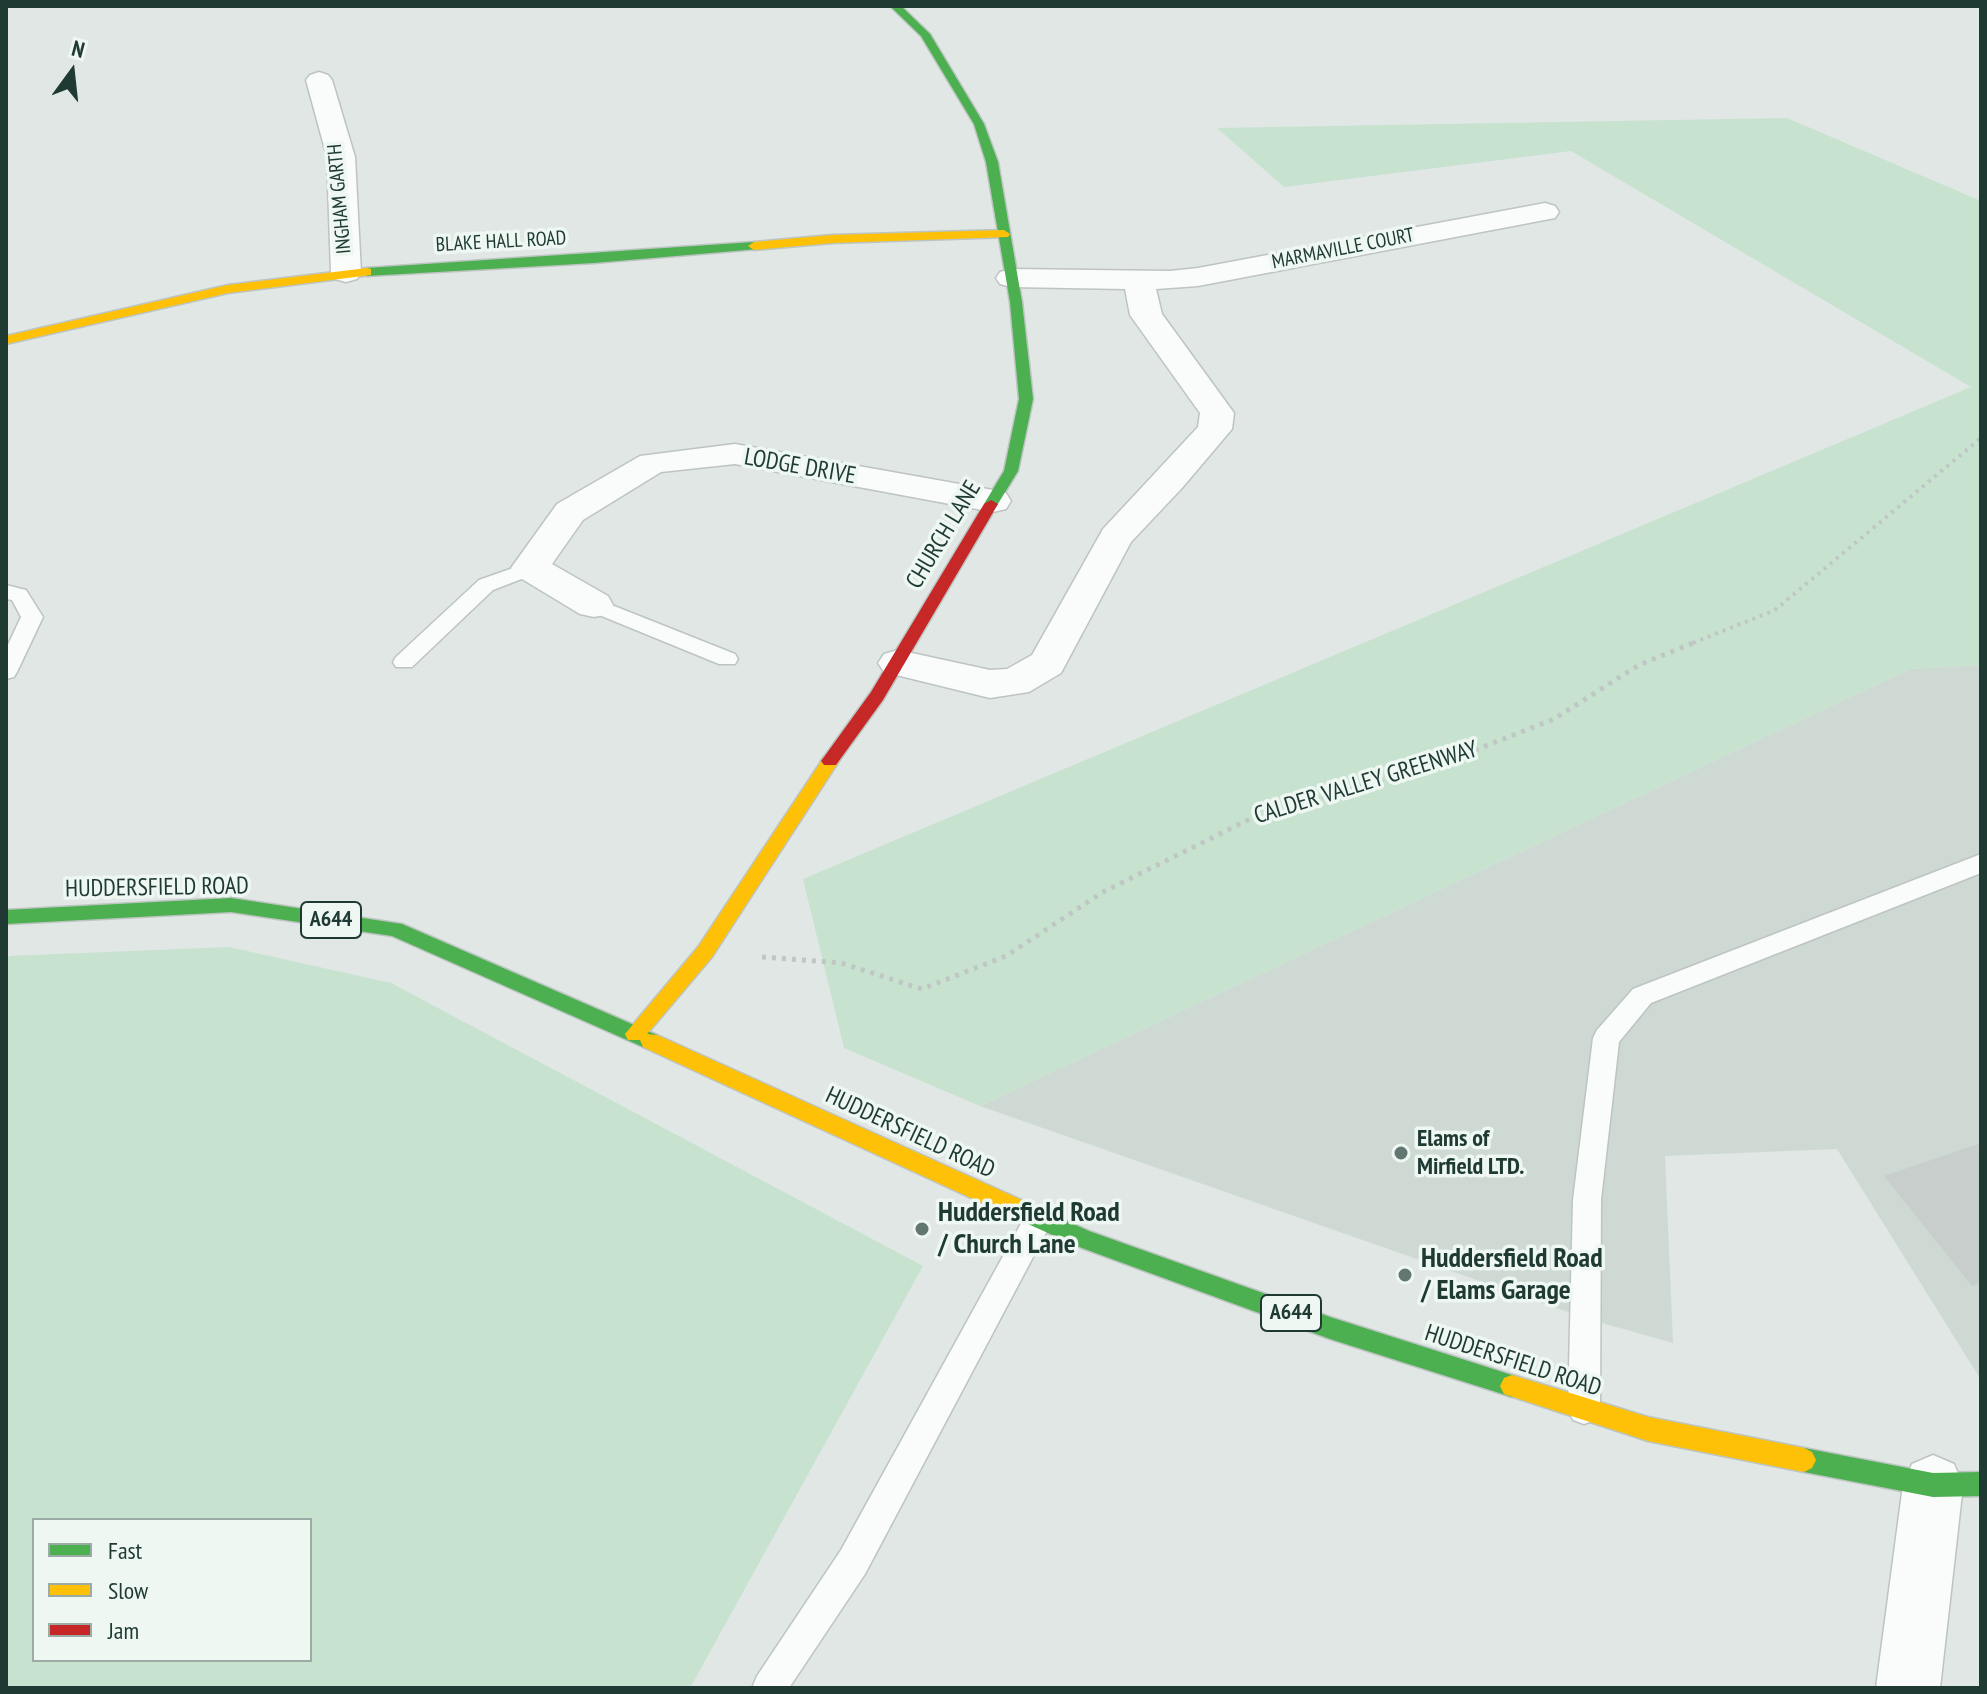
<!DOCTYPE html>
<html>
<head>
<meta charset="utf-8">
<style>
  body { margin:0 }
  #map { position:relative; width:1987px; height:1694px; overflow:hidden; background:#e0e7e4; font-family:"PT Sans Narrow",sans-serif }
  canvas { display:block }
  .frame { position:absolute; inset:0; border:8px solid #1e3a33; pointer-events:none }
  .legend { position:absolute; left:32px; top:1518px; width:280px; height:144px; box-sizing:border-box; background:#eef7f2; border:2px solid #9baba6; margin:0; padding:10px 14px; list-style:none; font-size:24px; color:#1e3a33 }
  .legend li { display:flex; align-items:center; gap:16px; height:40px }
  .legend b { width:40px; border:2px solid #9baba6 }
  .north { position:absolute; left:32px; top:32px; width:80px; height:80px; -webkit-text-stroke:6px #eef7f2; paint-order:stroke; rotate:15deg; font-size:22px; font-weight:700; line-height:32px; text-align:center; color:#1e3a33 }
  .north::after { content:''; display:block; margin:auto; width:28px; height:36px; background:#1e3a33; clip-path:polygon(50% 0,100% 100%,50% 72%,0 100%) }
</style>
</head>
<body>
<div id="map">
<canvas width="1987" height="1694"></canvas>
<div class="frame"></div>
<ul class="legend">
<li><b style="height:10px;background:#4caf50"></b>Fast</li>
<li><b style="height:10px;background:#ffc107"></b>Slow</li>
<li><b style="height:10px;background:#c62828"></b>Jam</li>
</ul>
<div class="north">N</div>
</div>
<script>
const ctx = document.querySelector('canvas').getContext('2d');
ctx.lineJoin = 'round';
function paint(path, color) {
  ctx.fillStyle = color;
  ctx.fill(path, 'evenodd');
}
function toPath(rows) {
  const path = new Path2D();
  for (const r of rows) {
    path.moveTo(r[0], r[1]);
    for (let i = 2; i < r.length; i += 2) path.lineTo(r[i], r[i + 1]);
  }
  return path;
}
function stroke(path, color, width, dash) {
  ctx.strokeStyle = color;
  ctx.lineWidth = width;
  ctx.lineCap = dash ? 'butt' : 'round';
  ctx.setLineDash(dash || []);
  ctx.stroke(path);
}
function write(font, color, halo, rows, align = 'center') {
  ctx.font = font + ' "PT Sans Narrow",sans-serif';
  ctx.lineWidth = 7;
  ctx.setLineDash([]);
  ctx.textBaseline = 'middle';
  ctx.strokeStyle = halo;
  ctx.fillStyle = color;
  for (const [text, x, y, turn = 0] of rows) {
    ctx.save();
    ctx.translate(x, y);
    ctx.rotate((+turn || 0) * Math.PI / 180);
    ctx.textAlign = isNaN(turn) ? turn : align;
    if (halo) ctx.strokeText(text, 0, 0);
    ctx.fillText(text, 0, 0);
    ctx.restore();
  }
}
paint(toPath([
  [1981,665,1981,1380,1837,1149,1665,1156,1673,1343,1588,1319,980,1106,1910,669]
]), '#ced9d4');
paint(toPath([
  [1787,118,1981,201,1981,665,1910,669,980,1106,844,1048,803,879,1971,387,1571,151,1284,187,1217,128],
  [229,947,391,983,923,1266,690,1688,6,1688,6,965,9,956],
  [34,1520,310,1520,310,1660,34,1660]
]), '#c8e2d0');
paint(toPath([
  [1981,1143,1981,1283,1972,1286,1884,1176]
]), '#c8cecb');
const lane = toPath([
  [530,562,540,568,537,573,493,590,412,667,396,667,393,662,396,657,479,580,530,562],
  [6,585,26,590,43,617,17,672,14,677,6,679,6,649,21,617,12,600,6,599,6,585],
  [594,598,735,654,738,659,735,664,719,664,587,610,584,605,594,598],
  [1981,854,1981,873,1651,1003,1619,1042,1601,1200,1600,1409,1595,1420,1584,1424,1573,1420,1568,1409,1573,1200,1593,1038,1597,1030,1633,989,1981,854],
  [1039,1205,1049,1209,1053,1218,1049,1227,865,1574,789,1688,752,1688,757,1676,841,1550,1029,1209,1039,1205]
]);
const street = toPath([
  [319,72,328,75,332,80,355,157,361,273,357,279,346,282,335,279,331,273,327,157,306,80,310,75,319,72],
  [1545,203,1555,206,1559,212,1555,218,1198,286,1156,289,1162,314,1234,413,1232,429,1182,488,1131,542,1061,673,1029,692,990,698,884,672,878,663,884,654,898,650,990,670,1007,669,1032,655,1103,529,1198,427,1200,413,1130,315,1125,289,1011,287,1000,284,996,278,1000,272,1011,269,1170,271,1198,268,1545,203],
  [735,444,993,490,1006,493,1011,501,1006,509,993,512,735,464,661,472,583,520,552,564,608,596,613,605,608,614,594,617,580,614,517,576,511,568,557,504,640,456,735,444],
  [1933,1455,1954,1464,1963,1485,1940,1688,1876,1688,1903,1485,1912,1464,1933,1455]
]);
const fast = toPath([
  [890,6,901,6,930,34,984,124,998,162,1022,302,1033,399,1018,471,996,507,991,508,984,504,1004,471,1019,399,1010,302,986,162,974,124,921,36,890,6],
  [754,242,758,243,758,249,594,263,367,276,361,272,367,268,754,242],
  [231,898,402,924,657,1035,660,1041,657,1047,650,1049,643,1047,392,936,231,912,6,924,6,910,231,898],
  [1029,1204,1089,1231,1330,1317,1512,1375,1520,1378,1524,1386,1520,1394,1512,1397,1330,1339,1082,1248,1021,1221,1018,1214,1021,1207,1029,1204],
  [1804,1448,1933,1473,1981,1472,1981,1496,1933,1497,1804,1472,1796,1468,1792,1460,1796,1452,1804,1448]
]);
const slow = toPath([
  [1004,230,1010,234,1008,237,832,243,754,250,748,246,754,242,832,235,1004,230],
  [367,268,371,269,371,275,228,293,6,344,6,336,228,285,367,268],
  [830,755,839,761,712,957,647,1034,657,1035,1037,1207,1040,1214,1037,1221,1029,1224,1021,1221,643,1047,640,1040,628,1040,625,1034,698,947,824,757,830,755],
  [1512,1375,1648,1417,1804,1448,1812,1452,1816,1460,1812,1468,1804,1472,1648,1441,1504,1394,1500,1386,1504,1378,1512,1375]
]);
const jam = toPath([
  [991,500,998,504,883,700,836,765,824,765,821,761,824,757,871,692,984,504,991,500]
]);
stroke(lane, '#bdc4c1', 3);
stroke(street, '#bdc4c1', 3);
stroke(fast, '#bdc5c2', 3);
stroke(slow, '#bdc5c2', 3);
stroke(jam, '#bdc5c2', 3);
stroke(toPath([
  [1693,643,1775,610,1981,438]
]), '#bfc7c5', 4, [3, 5]);
stroke(toPath([
  [762,957,841,963,922,989,1006,956,1103,892,1256,816,1445,762,1554,719,1639,665,1698,641]
]), '#bfc7c5', 5, [4, 6]);
paint(lane, '#fafbfb');
paint(street, '#fafbfb');
paint(fast, '#4caf50');
paint(slow, '#ffc107');
paint(jam, '#c62828');
for (const [x, y, r, color] of [
  [1401,1153,8,"#627771"],
  [922,1229,8,"#627771"],
  [1405,1275,8,"#627771"]
]) {
  const dot = new Path2D();
  dot.arc(x, y, r, 0, 2 * Math.PI);
  ctx.fillStyle = color;
  ctx.fill(dot);
  stroke(dot, '#eef7f2', 3);
}
write('20px', '#1e3a33', '#eef7f2', [
  ["INGHAM GARTH",340,199,-95],
  ["BLAKE HALL ROAD",501,242,-3],
  ["MARMAVILLE COURT",1343,249,-11]
]);
for (const [x, y, w] of [
  [331,920,60],
  [1291,1313,60]
]) {
  const box = new Path2D();
  box.roundRect(x - w / 2, y - 18, w, 36, 6);
  ctx.fillStyle = '#eef7f2';
  ctx.fill(box);
  stroke(box, '#1e3a33', 2);
}
write('bold 22px', '#1e3a33', null, [
  ["A644",331,920],
  ["A644",1291,1313]
]);
write('24px', '#1e3a33', '#eef7f2', [
  ["LODGE DRIVE",800,467,10],
  ["CHURCH LANE",944,535,-59],
  ["CALDER VALLEY GREENWAY",1366,783,-17],
  ["HUDDERSFIELD ROAD",157,888,-1],
  ["HUDDERSFIELD ROAD",910,1133,25],
  ["HUDDERSFIELD ROAD",1513,1361,18]
]);
write('bold 24px', '#1e3a33', '#eef7f2', [
  ["Elams of",1417,1139],
  ["Mirfield LTD.",1417,1167]
], 'left');
write('bold 28px', '#1e3a33', '#eef7f2', [
  ["Huddersfield Road",938,1213],
  ["/ Church Lane",938,1245],
  ["Huddersfield Road",1421,1259],
  ["/ Elams Garage",1421,1291]
], 'left');
</script>
</body>
</html>
